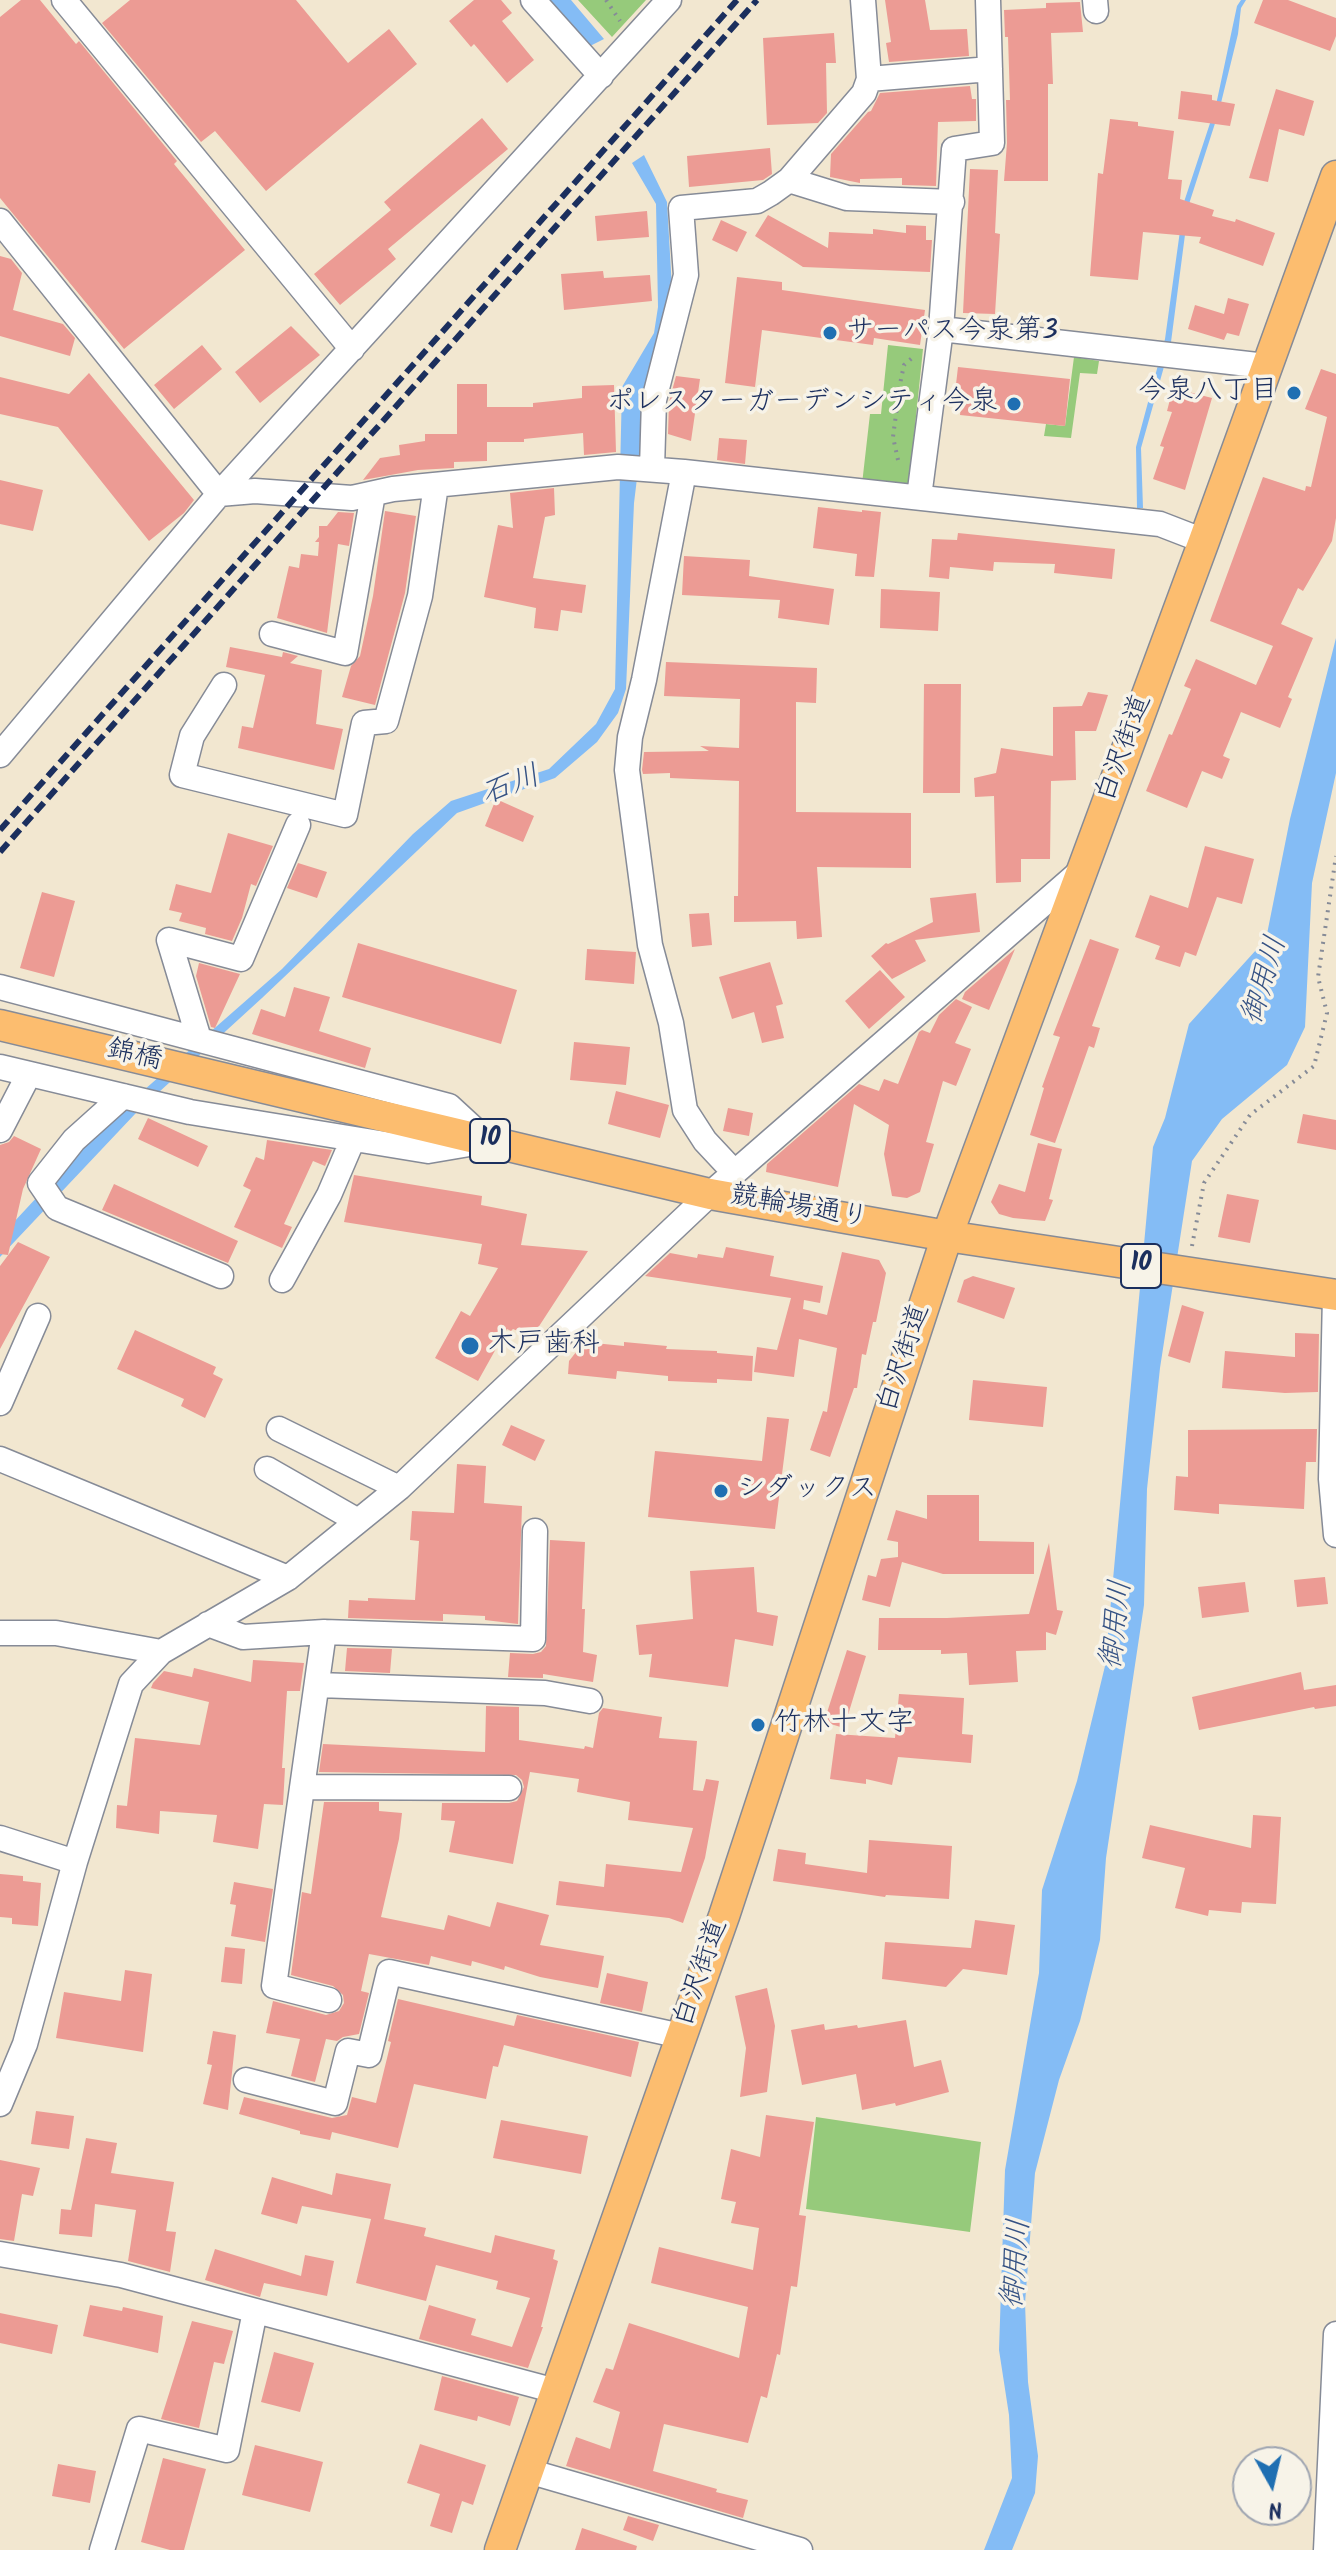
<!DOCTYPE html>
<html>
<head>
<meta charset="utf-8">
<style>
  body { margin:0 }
  #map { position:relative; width:1336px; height:2550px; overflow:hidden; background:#f2e7d0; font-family:Kalam,sans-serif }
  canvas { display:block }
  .north { position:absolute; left:1232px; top:2446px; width:80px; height:80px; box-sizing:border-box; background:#f7f3e8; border:2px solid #9fa5b1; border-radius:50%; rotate:172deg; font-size:22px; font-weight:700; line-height:32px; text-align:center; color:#1b2f5e }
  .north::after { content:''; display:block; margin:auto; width:28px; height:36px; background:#1f6fb2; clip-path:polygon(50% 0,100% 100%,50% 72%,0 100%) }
</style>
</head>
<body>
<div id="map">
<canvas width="1336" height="2550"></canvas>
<div class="north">N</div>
</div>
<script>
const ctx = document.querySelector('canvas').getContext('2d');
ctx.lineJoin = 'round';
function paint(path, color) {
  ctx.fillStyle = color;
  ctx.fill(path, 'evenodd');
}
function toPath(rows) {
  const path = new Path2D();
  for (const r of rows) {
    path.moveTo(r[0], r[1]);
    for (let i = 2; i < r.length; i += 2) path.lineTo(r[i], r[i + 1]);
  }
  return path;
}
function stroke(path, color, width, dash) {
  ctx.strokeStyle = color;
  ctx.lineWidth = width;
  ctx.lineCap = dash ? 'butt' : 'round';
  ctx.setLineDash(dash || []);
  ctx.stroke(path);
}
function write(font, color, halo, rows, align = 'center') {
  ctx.font = font + ' Kalam,"Klee One",sans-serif';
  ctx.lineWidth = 7;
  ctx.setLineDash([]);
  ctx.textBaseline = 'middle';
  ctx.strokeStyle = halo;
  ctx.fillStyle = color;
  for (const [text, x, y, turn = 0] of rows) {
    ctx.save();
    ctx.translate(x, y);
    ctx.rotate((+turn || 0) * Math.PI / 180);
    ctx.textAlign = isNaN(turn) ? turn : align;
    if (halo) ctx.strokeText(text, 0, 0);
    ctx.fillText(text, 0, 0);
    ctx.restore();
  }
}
paint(toPath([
  [578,0,646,0,612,37],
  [888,345,923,349,909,484,903,490,862,484,870,414,881,414],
  [1074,357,1099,361,1097,374,1080,373,1071,438,1044,436,1046,424,1065,426],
  [816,2117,981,2142,970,2232,806,2209]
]), '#96ca7b');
paint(toPath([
  [544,0,571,0,604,39,586,48],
  [1241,0,1246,0,1241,8,1238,34,1219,111,1189,204,1171,342,1141,448,1143,508,1137,508,1136,447,1165,339,1184,202,1216,105,1237,6],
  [644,155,667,202,672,289,648,388,634,503,626,689,618,713,597,742,555,778,457,813,262,998,135,1114,0,1257,0,1237,103,1126,282,969,413,834,451,801,549,769,596,724,615,689,622,387,654,333,658,307,656,204,632,163],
  [1336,638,1336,773,1312,883,1305,1027,1287,1065,1222,1119,1192,1161,1160,1368,1147,1489,1144,1605,1106,1858,1100,1940,1080,2021,1059,2080,1035,2173,1025,2303,1028,2382,1038,2456,1035,2493,1012,2550,984,2550,1012,2478,1009,2415,999,2350,1005,2170,1039,1973,1042,1890,1077,1781,1105,1666,1153,1147,1165,1118,1189,1024,1266,939,1290,819]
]), '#84bcf5');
paint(toPath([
  [21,0,40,0,76,44,79,41,177,161,174,164,245,250,124,349,0,198,0,17],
  [130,0,296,0,348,63,389,29,417,64,266,191,215,131,201,142,102,23],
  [474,0,501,0,512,13,502,21,534,60,507,83,474,44,471,47,449,21],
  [885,0,925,0,930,30,967,29,969,56,889,62,886,43,891,42],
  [1263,0,1288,0,1336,18,1336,36,1330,51,1254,23],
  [1080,2,1083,32,1051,33,1053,84,1048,84,1048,181,1004,181,1007,143,1006,100,1010,100,1008,37,1005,37,1004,10,1046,8,1046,3],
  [834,33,836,63,826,63,827,113,818,123,767,125,763,38],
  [970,86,972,99,976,99,976,121,938,122,936,186,902,185,902,178,860,179,860,183,830,177,831,154,868,112,871,111,880,93],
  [1276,89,1314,101,1304,136,1279,129,1268,182,1249,178],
  [1181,91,1212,95,1212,100,1235,104,1230,126,1178,119],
  [482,118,508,149,388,249,396,259,340,305,314,274,391,210,384,202],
  [1110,119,1138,122,1138,126,1174,131,1168,179,1182,180,1180,199,1214,210,1212,216,1235,222,1236,219,1275,233,1263,266,1199,243,1201,237,1143,232,1138,280,1090,276,1098,173,1103,174],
  [770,148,772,174,763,180,689,187,687,156],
  [970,169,998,170,995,233,1000,234,995,314,963,313],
  [647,211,649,237,597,241,595,216],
  [768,215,828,248,829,232,873,234,873,229,906,233,906,225,926,226,926,240,932,240,930,272,803,267,755,236],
  [721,220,747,232,737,252,712,240],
  [0,256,11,259,22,273,13,310,63,324,75,338,70,356,0,336],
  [603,271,604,278,650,275,652,301,564,310,561,274],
  [737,277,782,282,782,290,925,310,920,345,874,338,873,345,762,330,755,387,725,383],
  [1228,298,1249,304,1239,336,1227,333,1224,340,1188,329,1195,305,1224,314],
  [291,326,320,355,260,403,235,372],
  [202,345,222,369,174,409,154,385],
  [958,367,1070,379,1065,426,960,415,962,394,955,393],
  [1321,369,1336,374,1336,518,1332,541,1303,591,1298,588,1281,624,1313,638,1288,697,1292,699,1280,728,1241,712,1223,756,1230,759,1222,779,1202,771,1187,808,1146,791,1169,734,1172,735,1191,689,1184,686,1196,659,1256,685,1273,646,1210,621,1263,477,1305,491,1306,486,1311,487,1327,417,1305,409],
  [89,373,194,500,184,513,149,541,58,427,0,414,0,377,69,394],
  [676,376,700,379,691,441,668,434,669,402],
  [457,384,487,384,487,407,533,407,533,403,582,398,582,386,614,385,616,452,584,455,583,433,524,439,524,442,487,442,487,461,454,462,454,468,418,470,363,480,380,458,400,455,399,445,425,441,425,434,457,434],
  [1173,388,1212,398,1185,490,1153,479,1164,447,1160,446,1172,412,1167,411],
  [719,438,747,440,745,464,717,460],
  [0,480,43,490,33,531,0,524],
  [554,488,555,515,545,517,533,578,586,585,582,613,561,610,558,631,534,628,536,608,484,597,498,525,513,528,510,493],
  [818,507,862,512,862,510,881,512,874,577,855,576,857,554,813,548],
  [385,511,416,516,405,593,375,705,342,697,351,666,360,656,373,596],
  [338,512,354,513,349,546,338,544,327,633,277,618,289,566,299,568,301,554,318,556,319,542,315,542,319,537,319,526,327,526],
  [958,533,1115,549,1112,579,1054,573,1055,564,994,562,993,571,950,567,949,579,929,577,932,539,957,540],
  [684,556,750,560,749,576,834,589,829,625,778,618,780,600,682,595],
  [881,589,940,592,938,631,880,628],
  [230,647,282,657,283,652,298,656,290,663,322,670,316,724,343,729,334,770,238,748,242,726,253,728,265,675,226,667],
  [666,662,817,668,816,703,796,702,796,812,911,813,911,868,817,867,822,937,797,939,796,921,734,922,734,896,738,896,739,781,670,778,670,773,643,774,642,770,644,752,709,751,700,746,739,748,740,699,664,696],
  [924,684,961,684,960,793,923,793],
  [1088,692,1108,695,1096,731,1075,731,1076,780,1051,781,1050,859,1021,859,1021,882,996,883,994,796,975,797,974,778,996,773,1001,748,1053,756,1053,707,1082,706],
  [496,799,534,816,523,842,485,826],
  [228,833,273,846,256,886,251,884,242,918,232,941,205,934,206,928,179,921,182,913,169,910,176,884,211,893],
  [1205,846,1254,859,1242,904,1217,897,1196,956,1185,952,1180,967,1155,959,1160,946,1135,937,1150,895,1188,908],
  [298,863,327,872,317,898,287,888],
  [42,892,75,901,54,977,20,968],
  [976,893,980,932,915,940,926,961,892,979,871,956,886,943,888,944,933,922,930,898],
  [709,913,712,945,692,947,689,914],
  [1090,939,1119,949,1092,1026,1100,1028,1094,1048,1089,1046,1055,1143,1030,1135,1044,1088,1042,1087,1060,1037,1053,1035],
  [358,943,517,990,501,1044,342,997],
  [587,949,636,952,634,984,585,980],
  [1015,949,989,1010,962,999,965,992],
  [770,962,783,1004,776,1006,784,1038,762,1043,754,1012,732,1019,719,977],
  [199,963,240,974,215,1028,211,1027,196,976],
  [880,970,905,997,869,1029,845,1001],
  [294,987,330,997,319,1031,371,1048,365,1068,252,1034,261,1009,285,1017],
  [956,999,972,1007,955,1043,971,1049,956,1086,943,1081,926,1142,934,1144,920,1192,907,1198,892,1196,884,1154,889,1125,854,1104,838,1187,766,1172,767,1164,859,1084,879,1091,884,1079,898,1084,919,1032,922,1030,930,1033,939,1015],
  [574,1042,630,1047,626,1085,570,1080],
  [616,1091,669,1105,660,1138,608,1124],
  [728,1108,753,1113,749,1136,723,1131],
  [1303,1114,1336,1120,1336,1150,1297,1143],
  [148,1118,208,1146,198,1167,138,1139],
  [14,1136,41,1149,23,1189,8,1255,0,1254,0,1145,9,1142],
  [267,1140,332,1150,325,1166,313,1161,284,1224,292,1227,282,1248,234,1227,251,1190,243,1186,256,1157,264,1160],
  [1038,1143,1062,1149,1049,1199,1053,1200,1045,1221,1013,1218,999,1214,991,1202,999,1184,1025,1192],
  [354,1175,482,1196,481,1205,527,1214,521,1245,588,1251,532,1337,513,1329,511,1331,507,1329,478,1381,435,1358,461,1311,470,1316,498,1268,478,1264,482,1244,344,1222],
  [114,1184,238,1241,228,1263,102,1210],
  [1227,1194,1259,1200,1250,1243,1218,1237],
  [18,1242,50,1257,0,1349,0,1266],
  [726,1247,774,1256,770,1276,823,1286,820,1303,804,1300,803,1309,827,1315,842,1252,879,1260,886,1273,876,1322,873,1322,866,1355,862,1354,857,1388,854,1388,830,1457,810,1450,823,1411,827,1412,837,1348,799,1339,794,1377,754,1372,757,1347,777,1350,791,1298,645,1276,670,1253,697,1258,698,1254,723,1258],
  [973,1276,1015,1288,1004,1319,957,1302,964,1280],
  [1182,1305,1204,1312,1190,1363,1168,1356],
  [135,1330,216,1367,213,1374,223,1379,205,1418,181,1406,184,1399,117,1369],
  [1295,1333,1319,1334,1318,1392,1285,1393,1222,1388,1225,1351,1295,1357],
  [584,1342,624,1346,624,1342,667,1346,666,1349,717,1351,717,1353,753,1356,752,1381,717,1379,717,1383,668,1381,668,1376,617,1371,616,1379,568,1374,569,1361],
  [973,1380,1047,1387,1043,1427,969,1420],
  [767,1417,789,1419,775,1529,648,1517,655,1451,762,1461],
  [511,1425,545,1440,535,1461,502,1445],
  [1317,1429,1316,1462,1306,1462,1304,1509,1219,1504,1219,1514,1174,1510,1176,1476,1188,1477,1188,1430],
  [457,1464,486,1466,484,1503,522,1506,518,1624,485,1620,485,1616,443,1614,443,1621,348,1618,349,1600,368,1601,368,1598,415,1600,419,1541,410,1540,412,1511,454,1513],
  [927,1495,979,1495,979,1541,1034,1542,1034,1574,943,1574,902,1562,890,1607,862,1600,868,1575,876,1577,881,1559,898,1557,898,1542,887,1540,896,1510,927,1519],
  [550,1540,585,1542,582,1609,585,1609,583,1652,597,1655,593,1682,543,1674,543,1678,508,1677,510,1653,533,1654,541,1652,546,1646],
  [1049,1543,1057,1610,1063,1611,1056,1635,1046,1632,1046,1650,1016,1651,1018,1682,969,1685,967,1653,941,1654,941,1650,878,1650,879,1618,947,1618,1029,1614],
  [754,1567,757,1612,778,1616,773,1646,735,1639,728,1687,649,1677,652,1654,639,1655,636,1625,693,1619,690,1571],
  [1325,1577,1328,1604,1297,1607,1294,1580],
  [1245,1582,1249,1612,1202,1618,1198,1587],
  [347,1648,392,1649,390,1673,345,1671],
  [847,1650,866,1656,844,1728,824,1722],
  [253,1660,304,1663,300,1691,287,1691,282,1768,285,1768,283,1805,264,1804,258,1849,213,1842,217,1815,160,1811,159,1834,116,1828,117,1805,127,1806,135,1738,200,1745,209,1702,151,1688,153,1683,164,1671,192,1677,194,1668,251,1682],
  [1301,1672,1304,1690,1336,1685,1336,1706,1315,1709,1314,1707,1199,1730,1192,1697],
  [899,1694,964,1698,962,1734,973,1735,971,1763,898,1757,892,1785,866,1779,866,1784,830,1779,836,1734,895,1738],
  [486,1706,519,1707,519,1740,584,1749,585,1746,593,1748,599,1713,603,1708,662,1717,659,1738,697,1741,693,1790,703,1791,706,1779,719,1781,705,1858,683,1923,669,1918,556,1905,559,1881,604,1887,606,1864,681,1872,693,1828,628,1820,630,1802,577,1792,579,1779,530,1772,513,1864,449,1852,455,1821,441,1820,442,1803,509,1803,517,1801,524,1787,522,1780,516,1775,319,1772,323,1744,485,1752],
  [324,1802,379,1802,379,1811,402,1813,399,1839,381,1917,444,1930,448,1915,490,1927,497,1902,549,1915,540,1945,604,1956,598,1988,540,1977,505,1966,504,1970,472,1961,471,1966,431,1956,429,1965,369,1954,361,1991,369,1993,359,2034,343,2037,337,2041,326,2039,315,2082,291,2076,300,2039,266,2033,273,2001,326,2015,339,2011,344,2003,343,1995,333,1986,291,1975,302,1892,311,1894],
  [1253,1815,1281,1817,1276,1904,1242,1902,1241,1913,1209,1910,1208,1916,1175,1908,1185,1868,1142,1858,1150,1825,1251,1848],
  [869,1840,952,1846,949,1899,886,1895,885,1897,773,1881,778,1849,806,1853,805,1864,867,1873],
  [0,1874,23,1876,23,1881,41,1883,38,1926,12,1924,12,1918,0,1917],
  [234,1882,273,1889,265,1942,231,1936,236,1905,230,1904],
  [975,1920,1015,1925,1007,1975,963,1969,946,1987,882,1979,885,1942,971,1948],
  [225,1947,245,1949,242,1984,221,1982],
  [125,1970,152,1974,143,2052,56,2038,64,1992,121,2001],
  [607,1973,648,1982,642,2012,600,2003],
  [767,1988,775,2026,767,2092,740,2097,746,2048,735,1996],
  [398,1999,514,2026,517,2015,639,2042,631,2077,504,2045,498,2067,493,2066,486,2099,414,2084,398,2148,332,2132,330,2140,300,2134,300,2131,239,2114,244,2097,332,2118,347,2115,352,2097,376,2103,391,2042,388,2041],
  [906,2020,914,2067,941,2060,949,2092,896,2106,895,2103,862,2110,856,2074,802,2085,791,2030,824,2024,825,2030,857,2025,858,2028],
  [213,2031,236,2035,228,2110,203,2104,212,2065,207,2064],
  [36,2111,74,2116,69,2149,31,2144],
  [766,2115,814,2122,799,2215,806,2216,797,2287,791,2286,780,2355,777,2354,767,2398,761,2396,748,2443,664,2424,653,2471,717,2489,716,2492,748,2500,743,2518,566,2466,576,2437,610,2449,620,2412,593,2402,606,2368,613,2370,629,2323,739,2358,748,2307,651,2283,659,2247,753,2270,759,2228,731,2223,736,2202,721,2199,731,2149,760,2157],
  [501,2120,588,2136,581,2174,493,2158],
  [86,2138,117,2143,111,2173,174,2182,166,2231,176,2232,170,2272,128,2261,136,2210,95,2204,92,2237,59,2234,61,2209,71,2210],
  [0,2160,40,2168,33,2196,22,2194,14,2241,0,2239],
  [336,2173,391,2184,384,2219,426,2228,424,2236,491,2253,495,2235,555,2250,553,2259,558,2261,541,2327,543,2327,528,2368,419,2339,429,2305,476,2319,471,2335,512,2347,530,2298,496,2289,498,2281,436,2265,426,2301,356,2283,371,2219,302,2206,297,2224,261,2214,272,2177,332,2195],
  [215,2249,301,2276,305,2255,334,2261,327,2296,264,2283,260,2297,205,2280],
  [90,2305,122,2311,123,2307,163,2316,158,2353,83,2336],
  [0,2313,58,2325,52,2354,0,2343],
  [192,2321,233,2331,224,2364,214,2362,199,2428,161,2419],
  [274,2352,314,2363,300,2412,261,2402],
  [442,2376,519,2397,510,2426,478,2416,477,2421,434,2410],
  [420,2444,486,2465,473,2505,462,2501,452,2533,430,2526,440,2494,407,2483],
  [255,2445,323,2462,310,2512,242,2495],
  [163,2458,206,2469,184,2550,170,2550,141,2542],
  [58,2464,96,2471,90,2503,52,2496],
  [628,2516,659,2525,653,2541,623,2530],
  [582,2528,637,2546,636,2550,575,2550]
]), '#ec9b94');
const minor = toPath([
  [64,0,352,349],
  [533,0,601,76],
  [863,0,869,79],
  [1095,0,1096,11],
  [789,180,847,198,952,202],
  [0,221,219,494,255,491,352,498,393,489,618,467,684,472,1160,524,1204,541],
  [941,329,1266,366],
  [652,469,654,400,686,275,681,208,757,201,771,193,789,180,864,93,869,79,990,69],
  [684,472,644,680,630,737,627,770,650,945,671,1023,685,1110,705,1141,734,1172],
  [919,497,941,329,954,149,992,143,988,0],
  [272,634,345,653,373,494],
  [224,685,192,736,182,775,345,815,364,723,386,721,420,596,436,485],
  [0,755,219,494,669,0],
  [0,987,449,1106,487,1141],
  [199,1039,169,940,241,959,298,825],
  [0,1067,190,1112,428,1151,481,1142],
  [123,1096,74,1140,40,1183,57,1208,221,1276],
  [0,1130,29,1074],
  [282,1280,329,1195,353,1139],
  [1335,1295,1331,1479,1336,1535],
  [0,1403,38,1316],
  [279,1429,399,1488],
  [0,1459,288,1578],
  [267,1469,358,1521],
  [208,1624,243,1637,324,1632,533,1639,535,1531],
  [324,1632,274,1986,329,2000],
  [0,1633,56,1633,161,1652],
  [318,1685,545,1693,590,1701],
  [303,1787,509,1788],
  [0,1838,75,1862],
  [246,2080,335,2103,348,2051,369,2055,389,1972,681,2036],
  [0,2104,25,2044,75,1862,131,1684,161,1652,288,1578,399,1488,710,1194,1082,870],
  [0,2254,121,2275,556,2391],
  [528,2471,800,2550],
  [102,2550,139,2429,227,2450,255,2311],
  [1326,2550,1336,2334]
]);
const major = toPath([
  [0,1025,710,1194,947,1236,1336,1295],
  [500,2550,724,1916,947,1236,1204,541,1336,176]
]);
stroke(minor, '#868b97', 27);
stroke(major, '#868b97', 33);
stroke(toPath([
  [606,0,620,21],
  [898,460,893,437,900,384,904,365,912,358],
  [1192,1246,1204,1183,1250,1115,1314,1066,1327,1013,1318,977,1336,856]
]), '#868b97', 4, [2, 6]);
stroke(minor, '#fff', 24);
stroke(major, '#fcbd6f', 30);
stroke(toPath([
  [0,830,737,0],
  [0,852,757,0]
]), '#1b2f5e', 6, [12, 6]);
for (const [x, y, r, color] of [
  [830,333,8,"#1f6fb2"],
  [1294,393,8,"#1f6fb2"],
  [1014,404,8,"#1f6fb2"],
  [470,1346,10,"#1f6fb2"],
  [721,1491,8,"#1f6fb2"],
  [758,1725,8,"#1f6fb2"]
]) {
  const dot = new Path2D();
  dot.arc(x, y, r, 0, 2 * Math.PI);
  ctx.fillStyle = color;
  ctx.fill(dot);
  stroke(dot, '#f7f3e8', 3);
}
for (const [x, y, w] of [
  [490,1141,40],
  [1141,1266,40]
]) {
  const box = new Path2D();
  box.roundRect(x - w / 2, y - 22, w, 44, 6);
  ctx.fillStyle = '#f7f3e8';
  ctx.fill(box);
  stroke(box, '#1b2f5e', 2);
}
write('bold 26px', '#1b2f5e', null, [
  ["10",490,1141],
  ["10",1141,1266]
]);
write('28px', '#1b2f5e', '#f7f3e8', [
  ["サーパス今泉第3",846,333],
  ["今泉八丁目",1278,393,"right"],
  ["ポレスターガーデンシティ今泉",998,404,"right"],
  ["木戸歯科",488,1346],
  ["シダックス",737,1491],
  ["竹林十文字",774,1725]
], 'left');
write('28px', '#1b2f5e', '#f7f3e8', [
  ["白沢街道",1126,749,-70],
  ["錦橋",134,1057,13],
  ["競輪場通り",799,1209,10],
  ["白沢街道",906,1359,-72],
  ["白沢街道",703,1974,-71]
]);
write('italic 30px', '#355284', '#f7f3e8', [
  ["石川",512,788,-21],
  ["御用川",1267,981,-73],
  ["御用川",1119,1625,-83],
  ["御用川",1019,2264,-85]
]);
</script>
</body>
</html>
